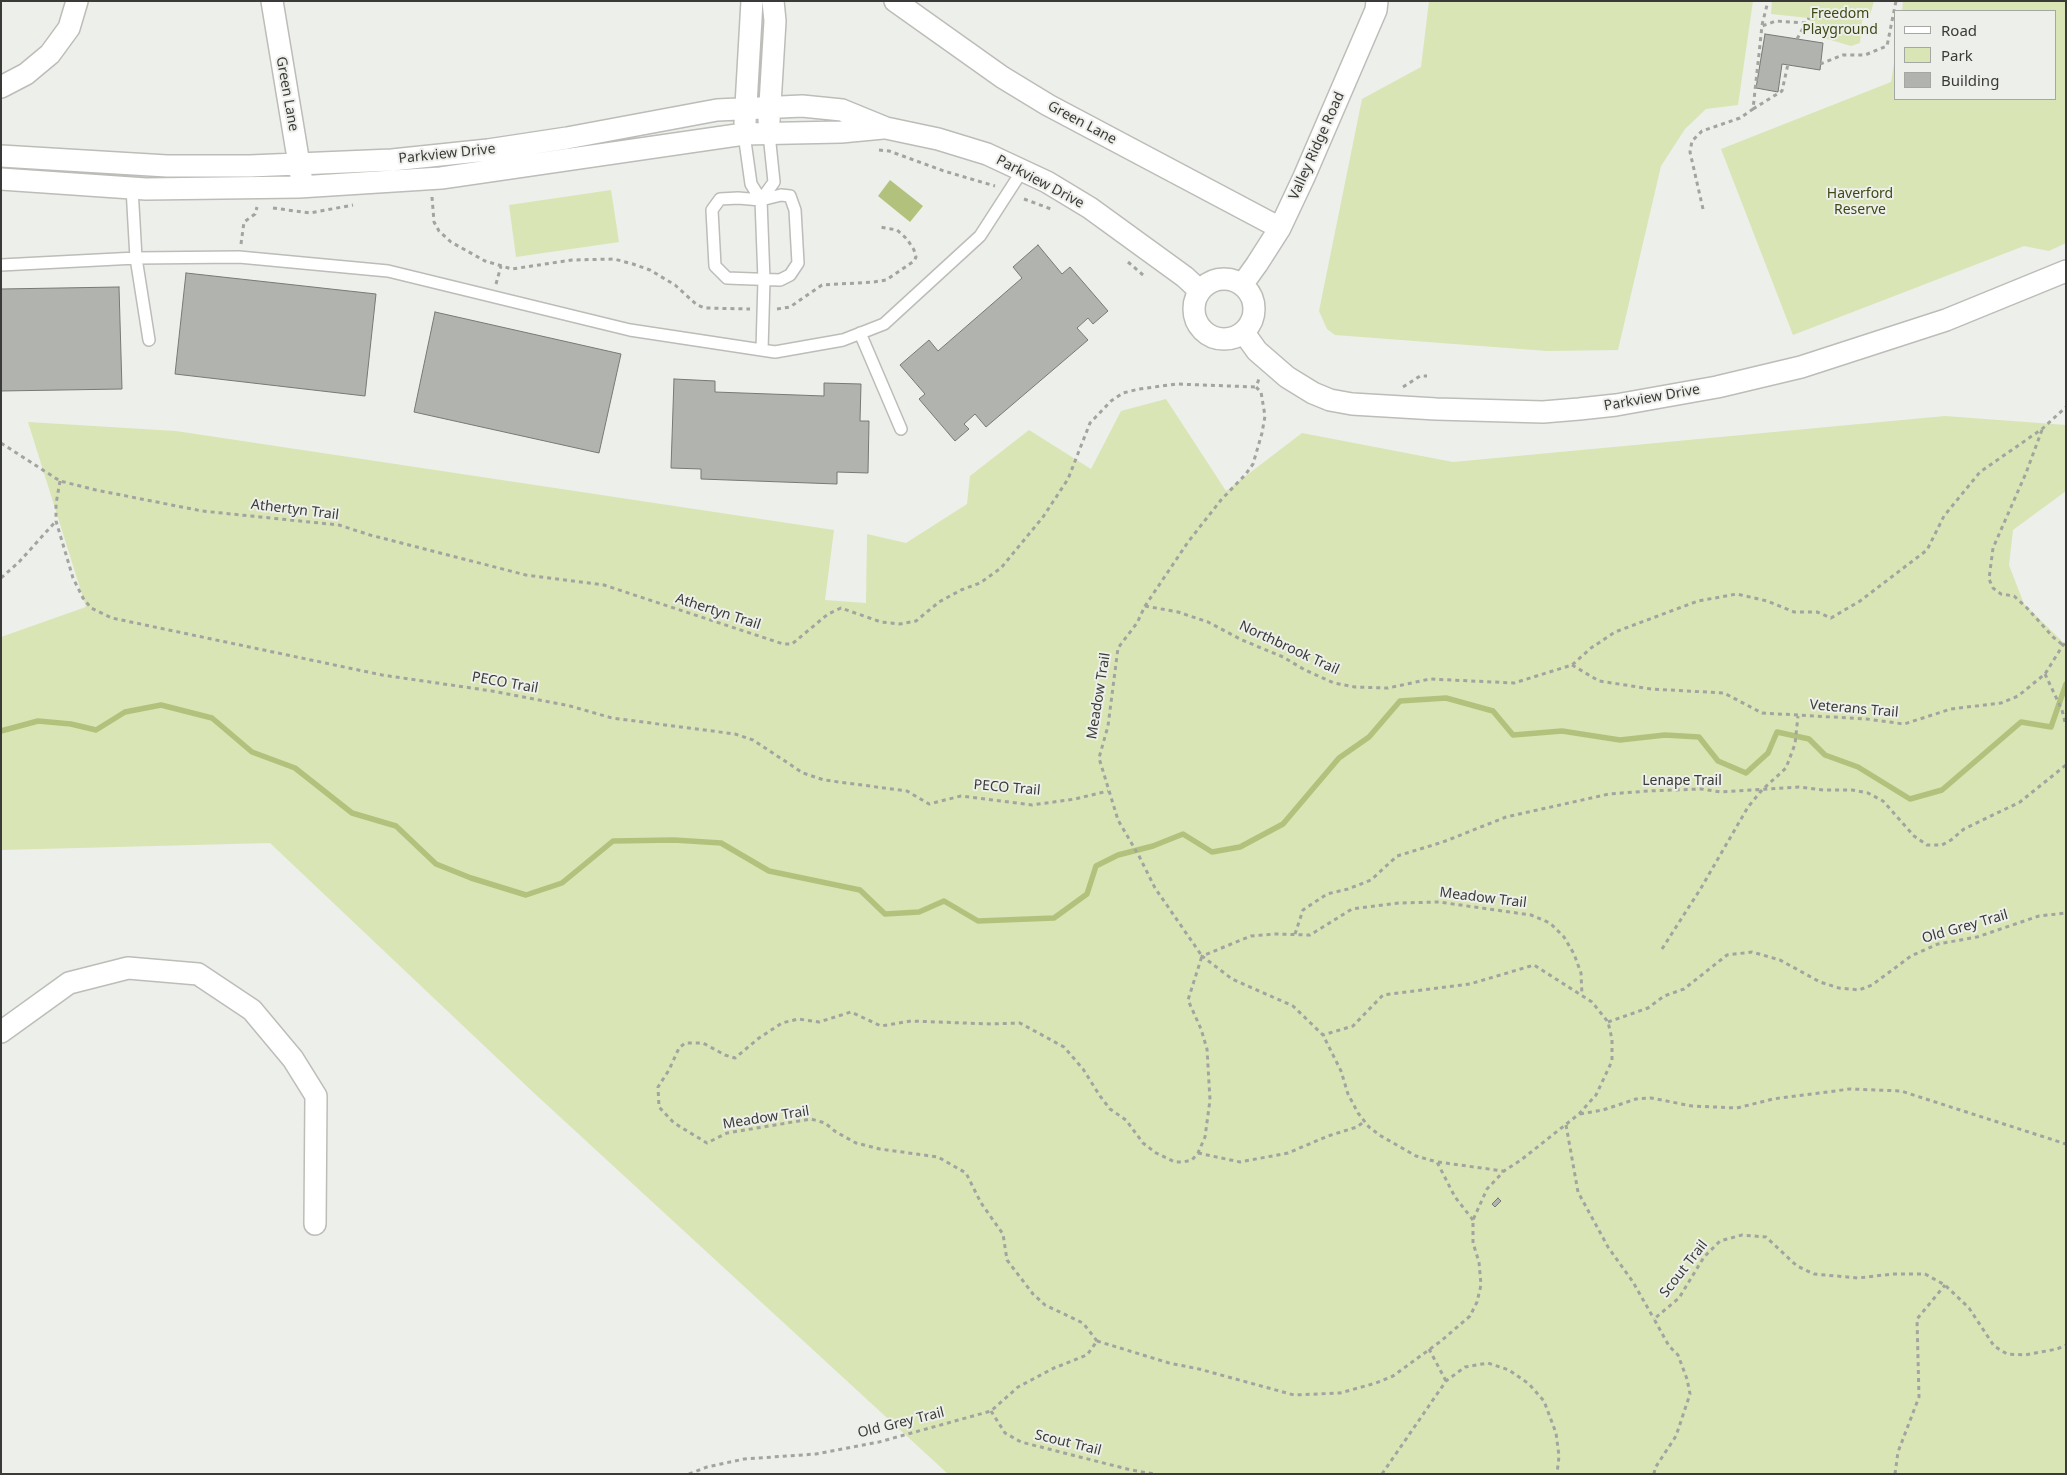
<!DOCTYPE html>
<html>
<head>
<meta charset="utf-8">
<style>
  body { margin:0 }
  #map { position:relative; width:2067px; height:1475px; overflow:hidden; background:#edefea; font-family:"Noto Sans",sans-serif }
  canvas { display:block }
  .frame { position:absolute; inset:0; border:2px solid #3a3a38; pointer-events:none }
  .legend { position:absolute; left:1894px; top:10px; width:162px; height:90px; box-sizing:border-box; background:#edefea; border:1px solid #a5a7a3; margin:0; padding:6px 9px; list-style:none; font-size:15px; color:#3a3a38 }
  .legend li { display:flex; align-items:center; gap:10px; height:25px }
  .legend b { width:25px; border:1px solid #a5a7a3 }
</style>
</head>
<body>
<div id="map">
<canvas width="2067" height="1475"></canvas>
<div class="frame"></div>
<ul class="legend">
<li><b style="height:6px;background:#fff"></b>Road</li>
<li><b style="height:14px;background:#d9e5b5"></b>Park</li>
<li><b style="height:14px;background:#b1b3ae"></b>Building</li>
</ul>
</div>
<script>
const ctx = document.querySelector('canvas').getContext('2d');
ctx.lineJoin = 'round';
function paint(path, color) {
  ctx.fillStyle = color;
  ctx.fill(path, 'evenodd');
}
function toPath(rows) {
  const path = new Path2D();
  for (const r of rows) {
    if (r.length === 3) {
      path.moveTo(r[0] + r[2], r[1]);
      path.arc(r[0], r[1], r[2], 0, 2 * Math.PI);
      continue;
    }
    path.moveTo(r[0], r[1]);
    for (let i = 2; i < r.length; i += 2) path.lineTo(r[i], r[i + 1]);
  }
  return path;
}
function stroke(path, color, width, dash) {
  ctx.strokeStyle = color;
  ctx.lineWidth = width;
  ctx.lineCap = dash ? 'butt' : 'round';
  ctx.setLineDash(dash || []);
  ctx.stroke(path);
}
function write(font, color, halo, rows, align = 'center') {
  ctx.font = font + ' "Noto Sans",sans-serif';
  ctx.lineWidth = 4;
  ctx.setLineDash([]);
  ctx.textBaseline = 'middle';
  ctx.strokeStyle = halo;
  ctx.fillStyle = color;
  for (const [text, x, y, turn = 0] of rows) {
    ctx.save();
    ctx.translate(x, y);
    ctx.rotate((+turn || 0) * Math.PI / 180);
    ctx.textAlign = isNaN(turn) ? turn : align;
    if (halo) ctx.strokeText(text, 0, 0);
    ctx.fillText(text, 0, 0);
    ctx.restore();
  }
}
paint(toPath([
  [1429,1,1753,1,1738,105,1706,109,1685,129,1661,166,1618,350,1547,351,1335,335,1327,329,1319,311,1362,99,1421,67],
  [1772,1,1874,1,1870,15,1862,21,1860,43,1851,46,1824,38,1815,34,1809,18,1771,14],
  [1903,1,2066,1,2066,243,2049,251,2024,246,1793,335,1721,149,1891,82,1896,50,1896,99,2056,99,2056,11,1902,11],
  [611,190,619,242,516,257,509,205],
  [1166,399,1226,491,1302,433,1453,462,1945,416,2066,425,2066,491,2013,530,2009,565,2024,604,2066,645,2066,1474,948,1474,534,1093,270,843,1,850,1,637,86,607,28,422,176,431,834,530,825,600,866,603,867,534,906,543,967,504,970,476,1029,430,1091,469,1121,411]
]), '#d9e5b5');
paint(toPath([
  [890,180,923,206,910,222,878,196]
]), '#b2c27d');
stroke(toPath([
  [1,731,38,721,71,724,96,730,125,712,161,705,212,718,252,752,295,768,352,813,396,826,436,864,471,878,526,895,562,883,613,841,674,840,721,843,769,871,860,890,885,914,919,912,944,901,978,921,1054,918,1087,894,1096,866,1118,855,1153,846,1183,834,1212,852,1240,847,1283,824,1339,758,1369,737,1400,701,1446,698,1493,711,1513,735,1562,731,1620,740,1665,735,1699,737,1718,761,1746,773,1768,753,1777,732,1809,739,1825,755,1858,767,1910,799,1942,790,2021,722,2051,727,2066,684]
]), '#b2c27d', 5.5);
const building = toPath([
  [1765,34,1823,43,1820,70,1782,64,1778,92,1756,88,1765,34],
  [1038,245,1062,274,1070,267,1108,311,1093,324,1088,318,1077,328,1088,340,986,427,975,414,964,424,969,429,955,441,919,399,925,394,900,365,929,340,938,351,1022,278,1013,267,1038,245],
  [186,273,376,294,365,396,175,374,186,273],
  [119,287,122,389,1,391,1,289,119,287],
  [435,312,621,354,599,453,414,412,435,312],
  [674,379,715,381,715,392,824,396,824,383,861,384,860,421,869,421,868,473,837,472,837,484,701,479,701,469,671,468,674,379],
  [1498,1198,1501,1201,1495,1207,1492,1204,1498,1198]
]);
paint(building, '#b1b3ae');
stroke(building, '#787975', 1);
const service = toPath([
  [744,134,751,184,761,200,764,280,762,350],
  [132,188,136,258,149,340],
  [781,195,790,196,795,210,798,263,790,275,780,280,727,278,715,266,712,210,720,199,738,198,761,200,781,195],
  [761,200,774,182,769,134],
  [1,265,136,258,239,257,388,271,630,330,775,352,843,340,884,324,980,236,1022,171],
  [860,333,901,429]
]);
const minor = toPath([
  [272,1,301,176],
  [895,1,1002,77,1048,105,1280,228],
  [1,87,26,74,50,54,69,28,77,1],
  [769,121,775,21,773,1],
  [745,123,752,1],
  [1,156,167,166,250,166,392,160,488,150,567,138,717,110,802,106,842,110,886,128,938,139,987,154,1047,182,1090,208,1185,277,1200,291],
  [1,179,146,189,299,187,441,178,744,134,841,132,883,128],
  [1224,309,30],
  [1242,285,1257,264,1280,228,1304,177,1376,10,1377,1],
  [1244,333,1257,351,1287,377,1313,393,1330,400,1352,404,1436,409,1543,412,1579,409,1616,405,1717,387,1801,367,1946,320,2066,271],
  [1,1032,69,983,128,968,198,974,252,1010,293,1059,316,1096,315,1224]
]);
stroke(service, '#bcbdb8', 14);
stroke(minor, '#bcbdb8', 24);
stroke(toPath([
  [1762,25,1768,1],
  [1797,39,1806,23],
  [1820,64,1843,55,1865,55,1887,46,1896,1],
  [1753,109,1782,91,1788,64],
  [879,150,889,151,944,171,995,186],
  [432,197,434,222,439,231,451,242,485,261,512,269,572,260,614,259,633,264,650,270,675,285,697,305,705,308,750,309],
  [1024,199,1051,209],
  [273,208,310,213,353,205],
  [1703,209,1690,152,1692,141,1702,131,1740,118,1753,109,1762,26,1776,21,1806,23,1809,18],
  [241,244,244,222,255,214,257,207],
  [1128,262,1143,275],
  [496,284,501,266],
  [777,309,790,307,822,285,874,282,886,280,914,261,916,257,914,250,907,239,897,230,880,227],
  [1403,387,1420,376,1427,376],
  [2042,430,2026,473,1993,548,1989,579,1993,588,2001,594,2014,596,2027,608,2053,637,2063,645],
  [1,443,60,481,96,490,202,511,339,525,370,535,526,575,604,585,783,644,792,644,828,614,841,608,881,622,900,624,916,621,939,602,961,590,980,583,1001,568,1043,517,1068,479,1090,423,1111,401,1123,393,1139,389,1177,384,1256,387],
  [60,481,56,504,56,521,73,578,83,598,91,608,112,618,382,675,492,691,570,706,612,718,735,734,753,740,803,773,824,780,907,791,929,804,961,796,1032,805,1075,799,1108,791],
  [1,578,19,562,56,521],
  [1145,606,1178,612,1208,622,1242,640,1283,657,1305,670,1334,683,1355,687,1388,688,1430,679,1514,683,1572,665,1591,648,1615,632,1698,601,1737,594,1767,601,1794,612,1817,612,1831,618,1860,601,1927,550,1944,516,1980,472,2042,429,2066,407],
  [1572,665,1599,681,1651,689,1724,693,1762,713,1867,719,1904,724,1951,709,2001,703,2018,696,2045,674,2063,645,2066,643],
  [2045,674,2062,710,2066,726],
  [1295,934,1303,910,1327,894,1348,889,1371,880,1397,856,1443,842,1506,817,1609,794,1648,791,1701,789,1721,792,1799,787,1824,790,1852,790,1868,793,1883,801,1914,836,1927,845,1942,845,1951,840,1964,829,2020,802,2066,765],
  [1662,949,1701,888,1748,807,1762,790,1786,768,1795,744,1798,716],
  [1608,1022,1648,1008,1664,996,1684,989,1727,955,1752,952,1780,960,1820,982,1839,988,1859,990,1872,985,1911,956,1938,944,1977,937,2039,916,2066,913],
  [1580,1114,1603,1110,1636,1099,1651,1098,1692,1106,1737,1108,1773,1099,1850,1089,1901,1091,2066,1144],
  [1566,1125,1578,1192,1608,1247,1633,1282,1654,1319],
  [1198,1153,1240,1162,1288,1153,1328,1136,1357,1127,1365,1121],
  [1438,1162,1503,1171],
  [1473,1220,1455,1197,1437,1162,1416,1156,1381,1136,1369,1127,1358,1113,1348,1094,1341,1071,1323,1035,1293,1006,1232,979,1202,956,1251,936,1275,934,1310,935,1352,909,1399,903,1439,902,1531,915,1550,923,1564,937,1574,954,1581,973,1582,995],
  [1097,1341,1083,1323,1045,1305,1033,1294,1007,1260,1003,1234,981,1203,966,1173,938,1157,880,1149,856,1143,836,1132,825,1123,811,1119,727,1133,707,1143,674,1123,659,1107,658,1087,669,1070,679,1048,685,1043,703,1043,725,1055,735,1058,759,1038,782,1023,798,1019,819,1022,851,1012,881,1026,911,1021,991,1024,1020,1023,1064,1047,1083,1069,1100,1096,1110,1109,1126,1120,1143,1143,1156,1153,1175,1162,1183,1162,1192,1160,1198,1153,1205,1137,1210,1100,1207,1049,1201,1029,1188,1000,1202,956,1155,888,1139,856,1118,820,1099,758,1108,726,1118,648,1137,623,1145,606,1188,542,1221,500,1245,475,1253,464,1262,433,1265,416,1261,392,1256,387,1259,379],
  [1097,1341,1169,1363,1199,1369,1294,1395,1340,1393,1376,1383,1393,1376,1441,1341,1470,1316,1477,1302,1481,1285,1479,1262,1473,1243,1473,1220,1487,1189,1504,1171,1521,1160,1579,1114,1596,1095,1612,1061,1612,1039,1608,1022,1592,1002,1534,965,1470,984,1383,995,1353,1026,1323,1035],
  [1429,1349,1446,1381],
  [991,1411,1005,1433,1021,1442,1131,1470,1154,1474],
  [689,1474,707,1467,744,1459,816,1454,879,1442,991,1411,1018,1387,1054,1368,1087,1355,1097,1341],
  [1382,1474,1446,1381,1465,1367,1488,1363,1509,1370,1529,1384,1544,1401,1556,1433,1559,1456,1557,1474],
  [1654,1474,1655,1468,1676,1436,1690,1394,1687,1379,1678,1355,1669,1346,1654,1319,1679,1298,1704,1257,1720,1241,1742,1235,1766,1237,1797,1266,1814,1274,1858,1278,1893,1274,1925,1274,1945,1285,1969,1308,1994,1346,2007,1354,2025,1355,2057,1349,2066,1345],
  [1895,1474,1898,1452,1919,1397,1917,1319,1945,1285]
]), '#a3a4a0', 3, [4, 4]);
stroke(service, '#fff', 11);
stroke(minor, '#fff', 21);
write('14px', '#3e4815', '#edefea', [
  ["Freedom",1840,14],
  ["Playground",1840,30],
  ["Haverford",1860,194],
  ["Reserve",1860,210]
]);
write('14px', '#3a3a38', '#edefea', [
  ["Green Lane",287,94,80],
  ["Green Lane",1082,123,28],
  ["Valley Ridge Road",1317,146,-66],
  ["Parkview Drive",447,154,-6],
  ["Parkview Drive",1040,182,28],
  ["Parkview Drive",1652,398,-10],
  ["Athertyn Trail",295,510,7],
  ["Athertyn Trail",718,612,18],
  ["Northbrook Trail",1289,648,25],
  ["PECO Trail",505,683,10],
  ["Meadow Trail",1099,696,-81],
  ["Veterans Trail",1854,709,5],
  ["Lenape Trail",1682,781],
  ["PECO Trail",1007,788,5],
  ["Meadow Trail",1483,898,7],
  ["Old Grey Trail",1965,927,-16],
  ["Meadow Trail",766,1118,-9],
  ["Scout Trail",1684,1269,-52],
  ["Old Grey Trail",901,1423,-14],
  ["Scout Trail",1068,1443,14]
]);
</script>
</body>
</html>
